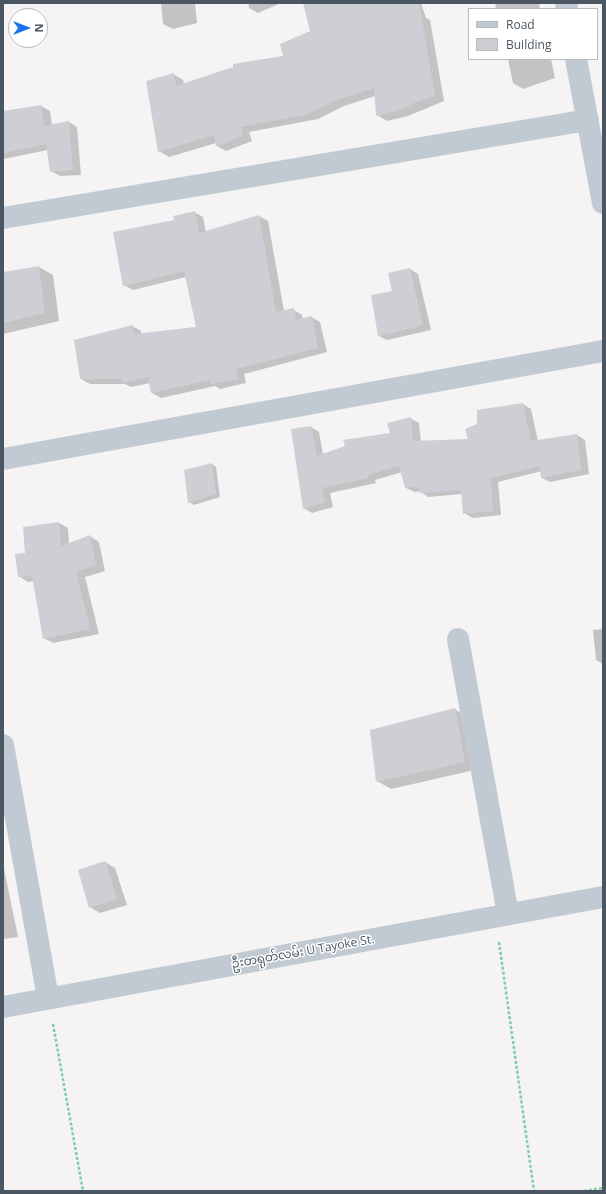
<!DOCTYPE html>
<html>
<head>
<meta charset="utf-8">
<style>
  body { margin:0 }
  #map { position:relative; width:606px; height:1194px; overflow:hidden; background:#f5f3f3; font-family:"Open Sans",sans-serif }
  canvas { display:block }
  .frame { position:absolute; inset:0; border:4px solid #4a5661; pointer-events:none }
  .legend { position:absolute; left:468px; top:8px; width:130px; height:52px; box-sizing:border-box; background:#fff; border:1px solid #b7bbc0; margin:0; padding:5px 7px; list-style:none; font-size:12px; color:#4a5661 }
  .legend li { display:flex; align-items:center; gap:8px; height:20px }
  .legend b { width:20px; border:1px solid #b7bbc0 }
  .north { position:absolute; left:8px; top:8px; width:40px; height:40px; box-sizing:border-box; background:#fff; border:1px solid #b7bbc0; border-radius:50%; rotate:90deg; font-size:11px; font-weight:700; line-height:16px; text-align:center; color:#4a5661 }
  .north::after { content:''; display:block; margin:auto; width:14px; height:18px; background:#1a73e8; clip-path:polygon(50% 0,100% 100%,50% 72%,0 100%) }
</style>
</head>
<body>
<div id="map">
<canvas width="606" height="1194"></canvas>
<div class="frame"></div>
<ul class="legend">
<li><b style="height:5px;background:#c1cad2"></b>Road</li>
<li><b style="height:11px;background:#cdcfd5"></b>Building</li>
</ul>
<div class="north">N</div>
</div>
<script>
const ctx = document.querySelector('canvas').getContext('2d');
ctx.lineJoin = 'round';
function paint(path, color) {
  ctx.fillStyle = color;
  ctx.fill(path, 'evenodd');
}
function toPath(rows) {
  const path = new Path2D();
  for (const r of rows) {
    path.moveTo(r[0], r[1]);
    for (let i = 2; i < r.length; i += 2) path.lineTo(r[i], r[i + 1]);
  }
  return path;
}
function stroke(path, color, width, dash) {
  ctx.strokeStyle = color;
  ctx.lineWidth = width;
  ctx.lineCap = dash ? 'butt' : 'round';
  ctx.setLineDash(dash || []);
  ctx.stroke(path);
}
function write(font, color, halo, rows, align = 'center') {
  ctx.font = font + ' "Open Sans","Noto Sans Myanmar",sans-serif';
  ctx.lineWidth = 3;
  ctx.setLineDash([]);
  ctx.textBaseline = 'middle';
  ctx.strokeStyle = halo;
  ctx.fillStyle = color;
  for (const [text, x, y, turn = 0] of rows) {
    ctx.save();
    ctx.translate(x, y);
    ctx.rotate((+turn || 0) * Math.PI / 180);
    ctx.textAlign = isNaN(turn) ? turn : align;
    if (halo) ctx.strokeText(text, 0, 0);
    ctx.fillText(text, 0, 0);
    ctx.restore();
  }
}
paint(toPath([
  [161,3,195,3,197,23,173,29,163,24],
  [248,3,281,3,258,13,249,8],
  [304,3,421,3,426,18,430,20,444,101,408,116,387,121,377,115,375,96,344,106,318,119,249,132,252,141,226,151,217,146,216,143,169,157,159,151,173,74,183,80,184,84,284,57,311,32],
  [495,3,539,3,540,9,496,9],
  [508,59,551,59,555,78,523,89,513,83],
  [41,106,50,111,52,126,69,122,77,127,81,175,60,176,51,171,48,150,3,159,3,112],
  [194,212,203,217,206,232,259,216,268,221,284,311,294,310,302,315,303,319,311,317,320,322,327,352,244,374,246,383,220,389,215,386,161,398,152,393,150,383,131,387,125,384,90,384,81,379,132,326,141,331,141,334,197,327,186,277,133,290,124,285,175,221],
  [39,267,53,275,59,321,3,334,3,273],
  [410,269,418,274,431,330,387,340,379,336,394,292],
  [523,404,531,409,538,441,577,435,585,440,589,474,550,482,542,478,542,471,498,482,501,515,473,518,464,513,462,494,428,497,420,491,415,492,406,488,402,472,375,480,376,483,330,493,333,507,312,513,304,508,311,427,319,432,323,454,391,434,410,418,419,423,421,442,469,440],
  [415,461,420,487,418,487],
  [212,464,216,467,220,497,194,505,189,502],
  [59,523,68,528,69,544,90,536,99,542,105,571,85,577,99,634,53,643,44,638,34,581,28,582,19,576,26,553],
  [603,629,603,664,596,660,593,630],
  [454,709,469,717,479,769,391,789,377,781],
  [105,862,115,868,127,905,100,913,90,907],
  [3,864,18,937,3,939]
]), '#0003');
paint(toPath([
  [303,3,419,3,435,96,414,103,398,111,376,116,374,88,334,101,308,114,241,127,243,136,216,146,214,135,158,152,146,81,174,73,176,86,233,67,233,64,283,56,280,44,310,31],
  [41,105,44,126,69,121,73,170,50,172,46,144,3,153,3,111],
  [195,211,199,233,259,215,276,312,294,308,296,320,312,316,318,348,236,369,238,379,211,384,210,380,151,393,148,377,122,383,121,379,80,379,74,340,133,325,134,334,196,327,184,271,123,286,113,232,174,220,173,216],
  [39,266,45,313,3,323,3,272],
  [410,268,423,325,378,336,371,295,392,291,388,273],
  [523,403,531,441,577,434,581,470,541,478,540,466,491,478,493,511,463,514,461,490,419,493,419,486,405,488,399,466,368,475,368,478,322,488,325,502,303,509,291,429,311,426,317,456,345,446,343,440,390,433,387,423,411,417,413,441,468,439,465,429,477,424,477,410],
  [212,463,216,494,188,503,184,470],
  [59,522,61,546,90,535,96,565,76,572,90,629,43,639,32,576,18,577,15,554,25,553,23,527],
  [455,708,465,762,376,782,370,730],
  [105,861,117,899,89,908,78,870]
]), '#cdcfd5');
stroke(toPath([
  [499,942,534,1191],
  [53,1024,83,1191],
  [584,1191,603,1188]
]), '#7ad0a6', 2.5, [3, 2]);
stroke(toPath([
  [566,3,567,9],
  [576,59,603,203],
  [3,218,588,120],
  [3,459,603,351],
  [458,639,508,914],
  [3,745,48,998],
  [3,1007,603,897]
]), '#c1cad2', 22);
write('12px', '#4a5661', '#fff', [
  ["ဦးတရုတ်လမ်း U Tayoke St.",303,952,-10]
]);
</script>
</body>
</html>
